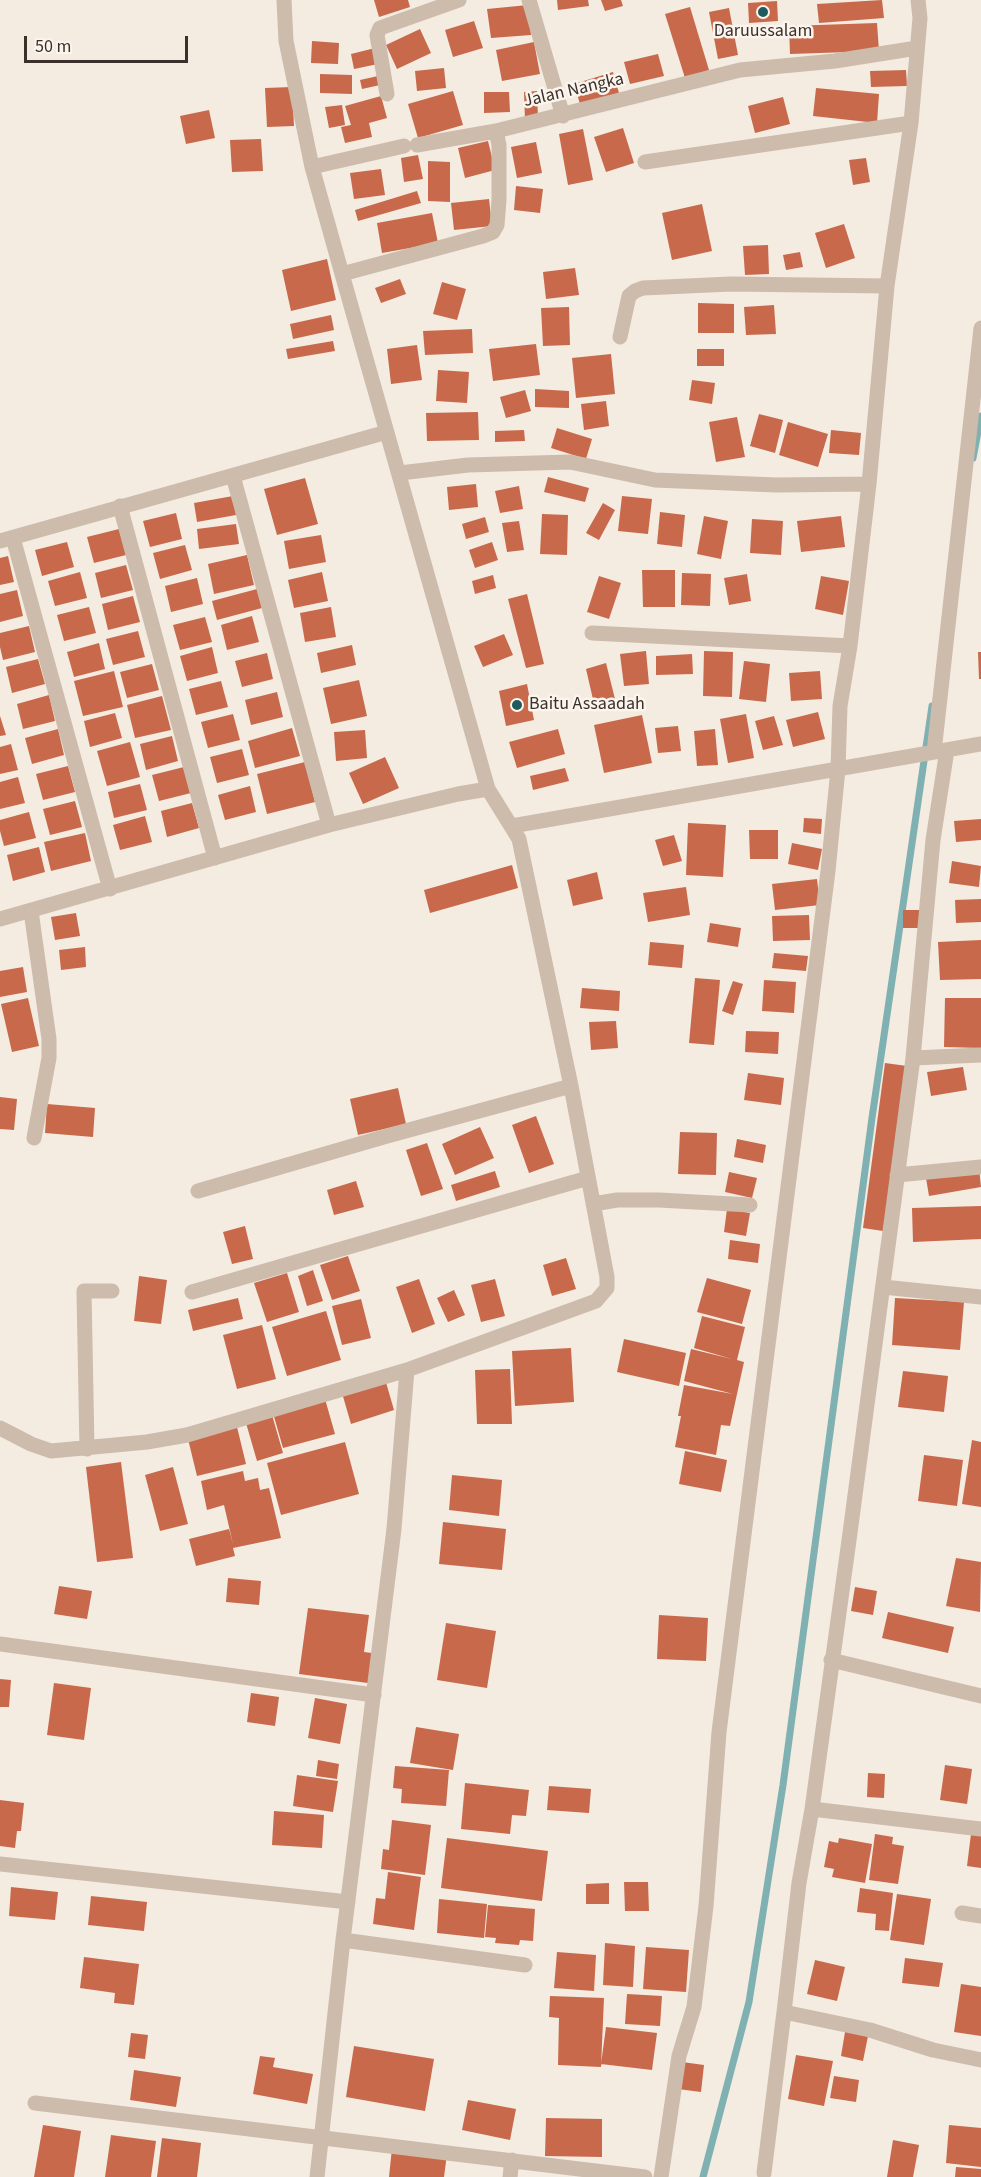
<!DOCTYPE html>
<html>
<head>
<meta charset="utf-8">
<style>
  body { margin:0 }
  #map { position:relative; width:981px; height:2177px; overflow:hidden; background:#f4ebe1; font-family:"Source Sans 3",sans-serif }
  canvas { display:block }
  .scale { position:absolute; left:24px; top:36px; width:164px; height:27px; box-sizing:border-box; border:3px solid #3b302b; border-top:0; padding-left:8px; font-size:18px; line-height:21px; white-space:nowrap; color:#3b302b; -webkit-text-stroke:4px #fbf5ee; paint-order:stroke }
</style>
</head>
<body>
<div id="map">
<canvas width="981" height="2177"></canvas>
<div class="scale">50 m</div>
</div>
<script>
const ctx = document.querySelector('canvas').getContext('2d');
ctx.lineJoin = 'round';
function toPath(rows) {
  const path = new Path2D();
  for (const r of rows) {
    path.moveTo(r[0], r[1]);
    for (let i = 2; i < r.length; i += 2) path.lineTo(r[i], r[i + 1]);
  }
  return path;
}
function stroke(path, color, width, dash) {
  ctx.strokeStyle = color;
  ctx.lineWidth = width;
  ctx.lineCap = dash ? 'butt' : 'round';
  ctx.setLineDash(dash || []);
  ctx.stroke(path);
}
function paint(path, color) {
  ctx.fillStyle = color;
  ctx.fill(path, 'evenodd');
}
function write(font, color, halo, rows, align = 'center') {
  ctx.font = font + ' "Source Sans 3",sans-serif';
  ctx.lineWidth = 5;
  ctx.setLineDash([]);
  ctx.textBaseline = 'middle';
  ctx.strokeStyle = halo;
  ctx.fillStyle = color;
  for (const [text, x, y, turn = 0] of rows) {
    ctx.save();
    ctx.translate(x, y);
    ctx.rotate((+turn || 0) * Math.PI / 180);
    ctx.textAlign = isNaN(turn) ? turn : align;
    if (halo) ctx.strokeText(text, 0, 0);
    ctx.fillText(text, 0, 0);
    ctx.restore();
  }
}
stroke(toPath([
  [973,458,981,416],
  [703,2177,749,2002,783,1785,872,1118,932,706]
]), '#7fb0b2', 7);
paint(toPath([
  [374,0,408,0,410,7,379,17],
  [557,0,588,0,589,6,558,10],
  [601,0,621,0,623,6,605,11],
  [882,0,884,18,819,23,817,4],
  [777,1,778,21,749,23,748,3],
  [528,5,531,35,491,38,487,9],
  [690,7,709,70,685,78,665,14],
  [729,8,738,55,718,59,709,12],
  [474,21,483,48,453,57,445,30],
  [877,23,879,51,790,54,789,26],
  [420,29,431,53,397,69,386,45],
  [312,41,339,43,338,64,311,63],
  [534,42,540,74,502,81,496,50],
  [375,48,378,64,354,69,351,54],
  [658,54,664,76,630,84,624,62],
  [444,68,446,88,417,91,415,71],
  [906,70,907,86,871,87,870,71],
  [613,72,619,93,580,104,574,84],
  [320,74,352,75,352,94,320,93],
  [378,76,380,85,362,89,360,80],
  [292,87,294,126,267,127,265,88],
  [816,88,879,94,877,123,813,116],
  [453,91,463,125,418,138,408,104],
  [537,91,538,119,525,120,524,92],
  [484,92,509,92,510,112,484,113],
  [381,96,387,118,369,123,372,137,345,143,341,127,351,125,345,106],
  [783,97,790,124,755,133,748,106],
  [342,105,345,125,329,128,325,107],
  [209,110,215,138,186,144,180,116],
  [623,128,634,163,606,172,594,137],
  [583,129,593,180,568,185,559,134],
  [261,139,263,171,232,172,230,140],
  [488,141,495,170,465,178,458,148],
  [536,142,542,173,517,178,511,147],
  [418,155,423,179,404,182,401,158],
  [866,158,870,182,853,185,849,160],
  [428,161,450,162,450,202,428,201],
  [381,169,385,195,354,199,350,173],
  [516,186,543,189,540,213,514,210],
  [417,191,421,203,358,221,355,210],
  [489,199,492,226,454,230,451,203],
  [702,204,712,251,672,260,662,213],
  [432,213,438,243,382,253,377,223],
  [844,224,855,258,826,268,815,233],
  [768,245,769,274,745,275,743,246],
  [800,252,803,267,786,270,783,255],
  [327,259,336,300,291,311,282,270],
  [575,268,579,295,546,299,543,272],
  [400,279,406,294,381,303,375,288],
  [442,282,466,289,457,320,433,314],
  [698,303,734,304,734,333,698,333],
  [774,305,776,334,746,335,744,307],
  [569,307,570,345,543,346,541,308],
  [331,315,334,330,293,339,290,324],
  [472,329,473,353,425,355,423,331],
  [333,341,335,351,288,359,286,349],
  [536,344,540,375,493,381,489,349],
  [417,345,422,380,391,384,387,349],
  [697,349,724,349,724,366,697,366],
  [611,354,615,394,576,398,572,358],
  [438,370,469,372,467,403,436,401],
  [692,380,715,383,712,404,689,400],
  [535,389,569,391,569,408,535,407],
  [525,390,531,411,506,418,500,397],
  [606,401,609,426,584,430,581,404],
  [478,412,479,440,427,441,426,413],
  [759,414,783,420,775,453,750,446],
  [737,417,745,457,716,462,709,422],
  [788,422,828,434,818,467,779,455],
  [557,428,592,439,586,459,551,448],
  [524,430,525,441,495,442,495,431],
  [831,430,861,433,859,455,829,453],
  [548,477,589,488,585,502,544,492],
  [305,478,318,524,277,535,264,489],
  [476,484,478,507,449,510,447,487],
  [519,486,523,509,500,513,495,491],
  [233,496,236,515,197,522,194,503],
  [622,496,652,499,648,534,618,531],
  [603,503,615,510,599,540,586,533],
  [660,512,685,515,682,547,657,544],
  [176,513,182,539,150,547,143,521],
  [542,514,568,515,567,555,540,554],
  [704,516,728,521,721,559,697,554],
  [841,516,845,547,801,552,797,521],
  [485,517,489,532,466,539,462,524],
  [752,519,783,521,781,555,750,553],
  [519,521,524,550,507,552,502,523],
  [236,524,239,544,199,549,197,529],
  [119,529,126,555,94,563,87,537],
  [321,535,326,562,289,569,284,541],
  [67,542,74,567,42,576,35,550],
  [492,542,498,560,475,568,469,550],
  [185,545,192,570,160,579,153,553],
  [247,555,254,585,214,594,208,564],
  [8,556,14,582,0,585,0,558],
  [126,565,133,590,101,598,95,573],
  [642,570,675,570,675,607,643,607],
  [80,572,87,598,55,606,48,581],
  [322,572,328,601,294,608,288,580],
  [682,573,711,574,710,606,681,605],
  [747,574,751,601,729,605,724,578],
  [493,575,496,588,475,594,472,581],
  [599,576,621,583,609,619,587,612],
  [821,576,849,581,843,615,815,609],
  [197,578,203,604,171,612,165,586],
  [257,589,262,608,217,620,212,601],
  [17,590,23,616,0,622,0,594],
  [527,594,544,664,526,668,508,599],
  [133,596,140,622,108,630,102,604],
  [89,607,96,633,64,641,57,615],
  [331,607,336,637,305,642,300,613],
  [252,616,259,642,227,650,221,625],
  [205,617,212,642,180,650,173,625],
  [29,626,35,652,3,660,0,647,0,633],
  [138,631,145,657,113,665,106,639],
  [504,634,513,655,483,667,474,646],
  [99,643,105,669,74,677,67,652],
  [352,645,356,665,321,673,317,653],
  [212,647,218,673,187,681,180,656],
  [646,651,649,684,624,686,620,654],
  [704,651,733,652,732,697,703,696],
  [978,652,981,652,981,679,979,679],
  [267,653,273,679,242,687,235,661],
  [692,654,693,674,656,675,656,656],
  [38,659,45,684,12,693,6,667],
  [744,661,770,664,766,702,739,699],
  [606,663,616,703,595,708,586,669],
  [152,664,159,690,127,698,120,672],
  [114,671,123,707,83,716,74,681],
  [820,671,822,699,791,701,789,673],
  [359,680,367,716,331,724,323,688],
  [221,681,228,707,196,715,189,689],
  [527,684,534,720,506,726,499,691],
  [277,692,283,717,251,725,245,700],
  [49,695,55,721,23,729,17,704],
  [162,696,171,730,135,738,127,705],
  [818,712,825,739,793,747,786,720],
  [115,713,122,738,90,747,84,721],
  [233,714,240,740,208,748,201,722],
  [746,714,754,758,728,763,720,719],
  [642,715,652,763,604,773,594,725],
  [0,716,6,735,0,736],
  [774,716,783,745,763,750,755,721],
  [678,726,681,751,658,753,655,728],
  [292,728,300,756,255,768,248,741],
  [58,729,64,755,32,764,25,738],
  [558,729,565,754,517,768,509,742],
  [715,729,718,765,697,766,694,731],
  [365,730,367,758,336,761,334,732],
  [172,736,178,761,146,770,140,744],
  [130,742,140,777,107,786,97,751],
  [11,744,18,770,0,774,0,747],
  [242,749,249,775,217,783,210,757],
  [385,757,399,788,363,804,349,773],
  [305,762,315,802,267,814,257,774],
  [68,766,75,792,43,800,36,774],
  [184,767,191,793,159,801,152,775],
  [565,768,569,781,533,790,530,776],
  [18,777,25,803,0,809,0,782],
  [140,784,147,810,114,818,108,792],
  [250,786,256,812,225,820,218,795],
  [75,801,82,827,50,835,43,809],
  [192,803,199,828,167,837,161,811],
  [29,812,36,838,4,846,0,831,0,820],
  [145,816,152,842,120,850,113,825],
  [804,818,822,819,821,834,803,832],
  [981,819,981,840,956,842,954,821],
  [688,823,726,825,723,877,686,875],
  [749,830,778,830,778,859,750,859],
  [85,833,91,861,51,871,44,842],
  [674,835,682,861,663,866,655,840],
  [792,843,822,849,818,870,788,864],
  [39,847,45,872,13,881,7,855],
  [952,861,981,866,979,887,949,883],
  [512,865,518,888,430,913,424,890],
  [597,872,603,899,573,906,567,880],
  [817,879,820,905,775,910,772,884],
  [686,887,690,915,648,922,643,893],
  [981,899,981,922,956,923,955,900],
  [903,910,923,910,923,928,903,928],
  [76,913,80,936,55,940,51,917],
  [809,915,810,940,773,941,772,916],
  [710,923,741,928,738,947,707,942],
  [981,940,981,979,940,980,938,942],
  [650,942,684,945,682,968,648,965],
  [85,947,86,967,61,970,59,950],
  [774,953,808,956,806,971,772,968],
  [23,967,27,992,0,997,0,971],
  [695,978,720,980,714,1045,689,1043],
  [764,980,796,982,794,1013,762,1011],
  [733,981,743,984,733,1015,722,1011],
  [582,988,620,991,619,1011,580,1008],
  [28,998,39,1046,12,1052,1,1004],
  [945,998,981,998,981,1048,944,1047],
  [616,1021,618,1048,591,1050,589,1022],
  [746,1031,779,1032,778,1054,745,1052],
  [885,1063,907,1066,883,1231,863,1228],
  [963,1067,967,1090,931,1096,927,1072],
  [748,1073,784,1078,781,1105,744,1100],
  [398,1088,406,1124,358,1135,350,1099],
  [0,1097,17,1099,14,1130,0,1129],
  [47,1104,95,1108,93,1137,45,1133],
  [536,1116,554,1164,529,1173,512,1125],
  [480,1127,494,1158,455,1175,442,1144],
  [680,1132,717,1133,716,1175,678,1174],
  [737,1139,766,1145,763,1163,734,1157],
  [427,1143,443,1189,421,1196,406,1150],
  [979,1168,981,1187,929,1196,926,1178],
  [495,1171,500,1187,456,1201,451,1185],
  [729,1172,757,1178,752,1198,725,1192],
  [356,1181,364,1207,334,1215,327,1190],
  [981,1206,981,1239,913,1242,912,1208],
  [727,1209,750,1213,746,1236,724,1232],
  [245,1226,253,1259,232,1264,223,1232],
  [730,1240,760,1244,758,1263,728,1259],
  [348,1256,360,1291,332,1300,320,1265],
  [566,1258,576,1289,552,1296,543,1265],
  [313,1270,323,1301,307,1306,298,1276],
  [287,1273,299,1312,267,1322,254,1283],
  [139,1276,167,1280,161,1324,134,1321],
  [707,1278,751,1290,742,1324,697,1312],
  [419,1279,435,1324,412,1333,396,1287],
  [495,1279,505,1316,481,1322,471,1285],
  [454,1290,465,1315,448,1322,437,1298],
  [238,1298,243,1319,193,1331,188,1310],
  [895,1298,964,1302,960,1350,892,1345],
  [361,1299,371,1338,342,1345,332,1306],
  [326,1311,341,1360,287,1376,272,1327],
  [702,1316,745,1327,737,1360,744,1362,730,1426,721,1425,716,1455,675,1447,681,1416,678,1416,684,1385,733,1394,684,1381,691,1349,732,1359,694,1348],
  [262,1325,276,1379,237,1389,223,1335],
  [624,1339,686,1353,679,1386,617,1372],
  [571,1348,574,1402,515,1406,512,1351],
  [510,1369,512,1424,477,1424,475,1370],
  [903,1371,948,1376,944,1412,898,1407],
  [385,1379,394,1410,351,1424,342,1393],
  [325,1399,335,1434,283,1448,273,1413],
  [272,1415,283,1453,257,1461,246,1423],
  [237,1427,246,1464,197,1476,188,1439],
  [972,1440,981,1442,981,1507,962,1504],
  [345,1442,359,1494,281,1515,267,1463],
  [685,1451,727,1460,721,1492,679,1484],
  [924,1455,963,1460,957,1506,918,1501],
  [121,1462,133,1558,97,1562,86,1467],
  [173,1467,188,1524,160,1531,145,1475],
  [243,1471,245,1481,258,1478,260,1490,269,1488,281,1538,233,1548,235,1556,196,1566,189,1539,229,1529,233,1544,224,1505,207,1510,201,1481],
  [452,1475,502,1480,499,1516,449,1510],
  [443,1522,506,1529,502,1570,439,1564],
  [956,1558,981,1562,980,1612,946,1606],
  [228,1578,261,1581,259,1605,226,1602],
  [59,1586,92,1591,87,1619,54,1614],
  [855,1587,877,1591,873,1615,851,1611],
  [308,1608,369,1615,364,1652,372,1653,368,1683,299,1674],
  [888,1612,954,1627,948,1653,882,1638],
  [659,1615,708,1618,706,1661,657,1659],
  [446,1623,496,1631,487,1688,437,1680],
  [0,1679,11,1680,9,1707,0,1707],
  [54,1683,91,1688,84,1740,47,1735],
  [251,1693,279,1697,275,1726,247,1722],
  [315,1698,347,1704,340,1744,308,1738],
  [416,1727,459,1734,453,1770,410,1763],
  [318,1760,339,1764,337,1779,316,1776],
  [945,1765,972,1769,967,1804,940,1800],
  [395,1766,449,1770,446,1806,401,1803,402,1789,393,1788],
  [868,1773,885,1774,884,1798,867,1797],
  [297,1775,338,1781,333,1812,293,1806],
  [465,1783,529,1790,526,1816,512,1815,510,1834,461,1829],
  [549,1786,591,1789,589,1813,547,1810],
  [0,1800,24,1803,21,1831,17,1831,15,1848,0,1846],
  [274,1811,324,1815,322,1848,272,1845],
  [392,1820,431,1825,425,1875,381,1869,383,1849,389,1850],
  [875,1834,893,1837,892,1844,904,1846,898,1884,869,1880],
  [971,1834,981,1836,981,1868,967,1866],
  [447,1838,548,1851,542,1901,441,1888],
  [839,1838,872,1844,865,1883,832,1877,834,1869,824,1867,829,1841,838,1843],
  [388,1872,421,1877,414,1930,373,1924,376,1898,385,1899],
  [624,1882,648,1882,649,1911,625,1911],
  [609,1883,609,1904,586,1904,586,1884],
  [11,1887,58,1892,55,1920,9,1916],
  [860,1888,893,1893,889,1931,875,1930,876,1914,857,1912],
  [897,1894,931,1899,924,1945,890,1940],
  [91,1896,147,1902,144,1931,88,1925],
  [439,1899,487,1904,484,1938,437,1933],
  [488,1905,535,1909,533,1941,520,1940,519,1945,495,1943,496,1938,485,1937],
  [605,1943,635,1946,633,1987,603,1985],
  [646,1947,689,1950,686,1992,643,1989],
  [557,1952,596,1955,594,1991,554,1988],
  [84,1957,139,1964,134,2005,114,2003,115,1993,80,1988],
  [905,1958,943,1963,939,1987,902,1983],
  [815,1960,845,1967,837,2001,807,1994],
  [961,1984,981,1987,981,2036,954,2032],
  [627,1994,662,1996,660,2026,625,2024],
  [550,1996,604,1998,601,2067,558,2065,559,2018,549,2017],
  [846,2026,869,2031,863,2061,841,2056],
  [606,2027,657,2033,652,2070,601,2064],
  [131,2033,148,2035,145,2059,128,2057],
  [354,2046,434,2059,425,2111,346,2097],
  [796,2055,833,2061,824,2106,788,2099],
  [260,2056,275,2058,273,2067,313,2074,307,2104,253,2094],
  [682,2062,704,2065,701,2092,678,2089],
  [134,2070,181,2077,176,2107,130,2100],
  [834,2076,859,2080,856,2102,830,2098],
  [468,2100,516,2109,510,2140,462,2130],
  [546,2118,602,2119,602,2157,545,2156],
  [43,2125,81,2131,74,2177,34,2177],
  [949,2125,981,2128,981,2167,946,2163],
  [111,2135,156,2141,151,2177,105,2177],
  [162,2138,201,2143,197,2177,157,2177],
  [893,2140,919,2145,913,2177,887,2177],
  [392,2148,447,2154,444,2177,389,2177],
  [956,2167,981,2169,981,2177,955,2177]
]), '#c8694b');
stroke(toPath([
  [529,0,563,116],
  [387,94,377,35,380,28,459,0],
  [417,145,496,131],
  [645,162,911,123],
  [312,167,404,146],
  [342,274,483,236,493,232,497,225,499,200,499,145,496,131,740,70,835,61,917,48],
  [620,337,629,296,635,291,643,288,731,284,887,286],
  [400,473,468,465,570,462,655,480,776,485,869,484],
  [233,476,329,825],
  [120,506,215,858],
  [13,538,110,889],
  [0,541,387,432],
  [592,633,850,646],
  [934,752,981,328],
  [512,826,981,744],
  [31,911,49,1039,49,1058,34,1138],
  [0,919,329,825,458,794,488,789],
  [913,1058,981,1055],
  [897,1175,981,1167],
  [198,1191,387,1136,571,1086],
  [593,1204,617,1200,659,1200,750,1205],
  [883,1287,981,1297],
  [192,1292,588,1178],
  [0,1428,31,1444,51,1451,147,1442,187,1435,407,1370,596,1301,607,1288,607,1277,571,1086,519,839,488,789,342,274,312,167,286,41,284,0],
  [87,1449,84,1291,112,1291],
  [0,1644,374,1695],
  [831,1660,981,1696],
  [812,1809,850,1533,913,1058,933,840,947,750],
  [981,1829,812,1809,799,1883,784,2012,870,2030,933,2050,981,2060],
  [0,1864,348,1902],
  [962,1913,981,1916],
  [343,1940,525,1965],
  [35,2103,645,2177],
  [764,2173,784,2012],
  [317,2177,343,1940,394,1529,407,1370],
  [510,2177,512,2160],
  [661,2177,679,2056,694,2007,706,1906,719,1732,828,871,838,769,840,706,850,646,869,484,887,286,911,123,920,18,918,0]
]), '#cdbbac', 15);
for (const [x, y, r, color] of [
  [763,12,6,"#1f5a5e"],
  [517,705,6,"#1f5a5e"]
]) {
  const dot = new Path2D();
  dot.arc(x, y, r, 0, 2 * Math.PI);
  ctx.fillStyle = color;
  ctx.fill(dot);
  stroke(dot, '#fbf5ee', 2);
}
write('18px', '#3b302b', '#fbf5ee', [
  ["Daruussalam",763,32],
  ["Baitu Assaadah",529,705,"left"]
]);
write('18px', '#3b302b', '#fbf5ee', [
  ["Jalan Nangka",574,91,-13]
]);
</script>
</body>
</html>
